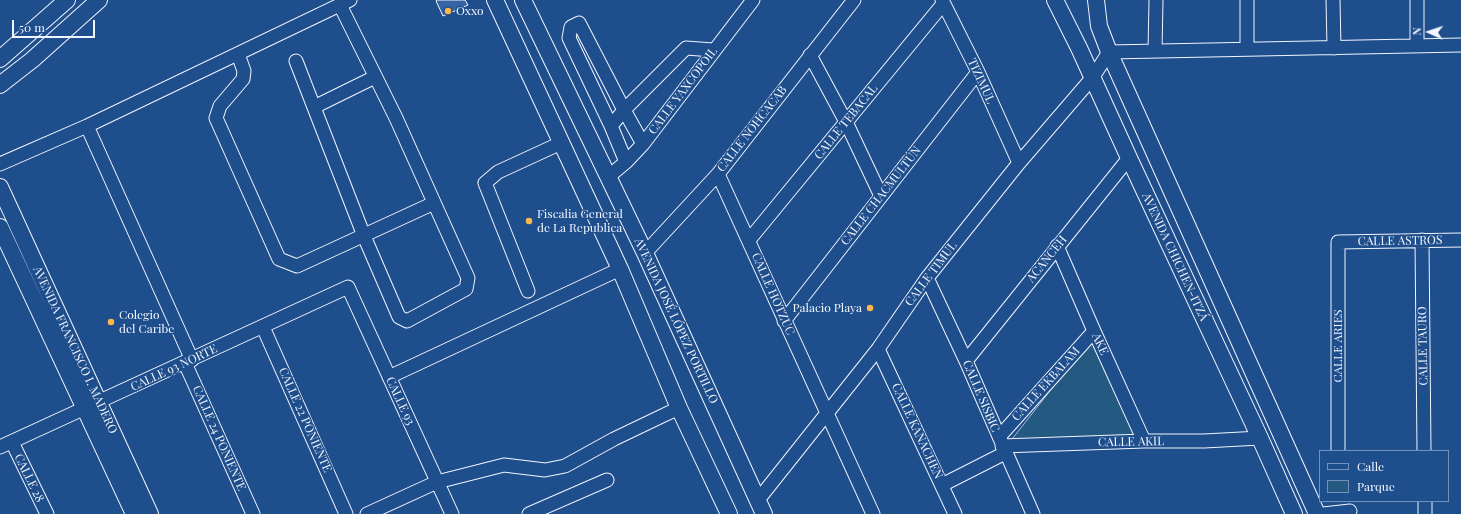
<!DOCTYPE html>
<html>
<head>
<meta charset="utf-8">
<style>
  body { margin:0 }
  #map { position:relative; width:1461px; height:514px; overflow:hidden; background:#1f4e8c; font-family:"Playfair Display",serif }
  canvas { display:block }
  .legend { position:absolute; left:1319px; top:450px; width:130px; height:52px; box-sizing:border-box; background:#1f4e8c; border:1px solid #7391ba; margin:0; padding:5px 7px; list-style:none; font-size:12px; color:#f2f6ff }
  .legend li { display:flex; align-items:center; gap:8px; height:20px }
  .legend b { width:20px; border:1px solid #7391ba }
  .north { position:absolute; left:1409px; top:12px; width:40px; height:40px; -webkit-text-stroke:3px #1f4e8c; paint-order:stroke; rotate:273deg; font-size:11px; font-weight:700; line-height:16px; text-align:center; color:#f2f6ff }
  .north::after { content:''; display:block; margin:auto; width:14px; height:18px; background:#f2f6ff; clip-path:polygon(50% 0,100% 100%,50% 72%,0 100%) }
  .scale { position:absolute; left:12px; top:20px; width:83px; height:18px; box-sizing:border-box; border:2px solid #f2f6ff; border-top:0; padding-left:5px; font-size:12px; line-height:14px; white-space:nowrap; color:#f2f6ff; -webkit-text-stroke:3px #1f4e8c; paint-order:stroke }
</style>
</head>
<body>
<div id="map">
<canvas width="1461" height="514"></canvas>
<ul class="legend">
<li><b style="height:5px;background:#1f4e8c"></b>Calle</li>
<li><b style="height:11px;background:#245a82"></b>Parque</li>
</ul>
<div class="north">N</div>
<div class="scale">50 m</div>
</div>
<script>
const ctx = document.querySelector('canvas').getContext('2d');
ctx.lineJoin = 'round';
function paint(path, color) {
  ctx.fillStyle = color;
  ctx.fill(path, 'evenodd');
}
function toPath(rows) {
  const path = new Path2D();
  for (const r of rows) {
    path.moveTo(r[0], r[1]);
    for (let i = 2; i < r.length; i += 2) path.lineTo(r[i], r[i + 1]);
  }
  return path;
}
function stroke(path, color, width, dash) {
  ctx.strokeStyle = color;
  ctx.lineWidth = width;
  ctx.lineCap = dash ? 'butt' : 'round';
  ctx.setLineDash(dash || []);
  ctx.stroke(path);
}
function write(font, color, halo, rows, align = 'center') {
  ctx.font = font + ' "Playfair Display",serif';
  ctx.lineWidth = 3;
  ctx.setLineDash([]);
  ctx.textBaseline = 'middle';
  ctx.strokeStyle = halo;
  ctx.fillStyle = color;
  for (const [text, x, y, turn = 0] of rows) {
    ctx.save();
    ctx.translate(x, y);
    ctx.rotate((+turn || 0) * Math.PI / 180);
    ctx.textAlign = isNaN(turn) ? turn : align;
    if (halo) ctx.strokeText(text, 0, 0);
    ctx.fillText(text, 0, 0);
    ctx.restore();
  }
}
const green = toPath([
  [1093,336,1136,437,1009,443,1093,336]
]);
paint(green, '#245a82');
stroke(green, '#a8bbd7', 1);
const building = toPath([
  [437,0,465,0,468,5,443,16,436,1,437,0]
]);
paint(building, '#3563a3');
stroke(building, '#f2f6ff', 1);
const minor = toPath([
  [942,0,978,72,1019,163],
  [1247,0,1247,49],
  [1333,0,1334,48],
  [1417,0,1417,46],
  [1155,51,1156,0],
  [238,54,244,71,243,79,220,106,216,118,279,259,297,266,434,203],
  [810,55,846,122,881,196],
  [296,61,364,236,399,317,407,321,466,289,468,278,396,118,340,5],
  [314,107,375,77],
  [87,126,192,360],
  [611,126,624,110,579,23,571,27,569,38,611,126,626,162],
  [643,144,624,110,686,48,713,50],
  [0,164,87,126,350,0],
  [718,174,873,514],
  [608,177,626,162,643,144,753,0],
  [749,240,943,4],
  [1422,240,1424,451],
  [1057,246,1094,331,1144,441],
  [645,253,718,174,854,0],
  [927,278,966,361,1033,514],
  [528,291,485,183,498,172,561,143],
  [784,321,978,72],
  [263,327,346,514],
  [878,349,955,514],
  [966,361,1129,158],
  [185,363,253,514],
  [389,377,620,269],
  [999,437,1094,331],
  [12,442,47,514],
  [1002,446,1144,441,1204,441,1260,438],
  [0,447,348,287,452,514],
  [1338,451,1338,242,1461,240],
  [942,485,1005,453],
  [758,500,878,349,927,278,1019,163,1093,77,1109,52,1461,45],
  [1425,501,1425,514],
  [367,514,437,482,504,465,545,470,565,466,614,439,662,416,679,408],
  [529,514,607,480],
  [1323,514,1350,511]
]);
const major = toPath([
  [495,0,620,269,679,408,729,514],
  [523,0,645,253,764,514],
  [1055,0,1079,48,1129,158,1260,438,1294,514],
  [1096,0,1099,26,1109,52,1317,514],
  [0,59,67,0],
  [0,85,32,60,99,0],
  [0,187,150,514],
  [0,227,134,514]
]);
stroke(minor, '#f2f6ff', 15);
stroke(major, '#f2f6ff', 18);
stroke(minor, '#1f4e8c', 13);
stroke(major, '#1f4e8c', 16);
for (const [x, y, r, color] of [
  [448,11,4,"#ffb74d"],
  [529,221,4,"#ffb74d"],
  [870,308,4,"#ffb74d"],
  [111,322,4,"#ffb74d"]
]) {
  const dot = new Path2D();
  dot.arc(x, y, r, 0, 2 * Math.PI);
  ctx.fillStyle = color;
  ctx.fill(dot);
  stroke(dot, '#1f4e8c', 1.5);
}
write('12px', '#f2f6ff', '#1f4e8c', [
  ["Oxxo",456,11],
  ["Fiscalia General",537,214],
  ["de La Republica",537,228],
  ["Palacio Playa",862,308,"right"],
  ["Colegio",119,315],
  ["del Caribe",119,329]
], 'left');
write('12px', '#f2f6ff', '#1f4e8c', [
  ["TIZIMUL",981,81,65],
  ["CALLE YAXCOPOIL",683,91,-53],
  ["CALLE TEBACAL",846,122,-51],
  ["CALLE NOHCACAB",752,129,-52],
  ["CALLE CHACMULTÚN",881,196,-52],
  ["CALLE ASTROS",1400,241,-1],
  ["AVENIDA CHICHEN-ITZÁ",1175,257,65],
  ["ACANCEH",1047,259,-51],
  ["CALLE TIMUL",931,274,-53],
  ["CALLE HOTZUC",773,294,66],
  ["AVENIDA JOSÉ LÓPEZ PORTILLO",676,321,65],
  ["AKE",1100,344,65],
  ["CALLE ARIES",1338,346,-90],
  ["CALLE TAURO",1423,346,-91],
  ["AVENIDA FRANCISCO I. MADERO",75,350,65],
  ["CALLE 93 NORTE",174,368,-25],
  ["CALLE EKBALAM",1046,384,-48],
  ["CALLE SISBIC",981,396,67],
  ["CALLE 93",400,401,65],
  ["CALLE 22 PONIENTE",305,420,66],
  ["CALLE KANACHEN",917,431,65],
  ["CALLE 24 PONIENTE",219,438,66],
  ["CALLE AKIL",1131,442,-1],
  ["CALLE 28",29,478,64]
]);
</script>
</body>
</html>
